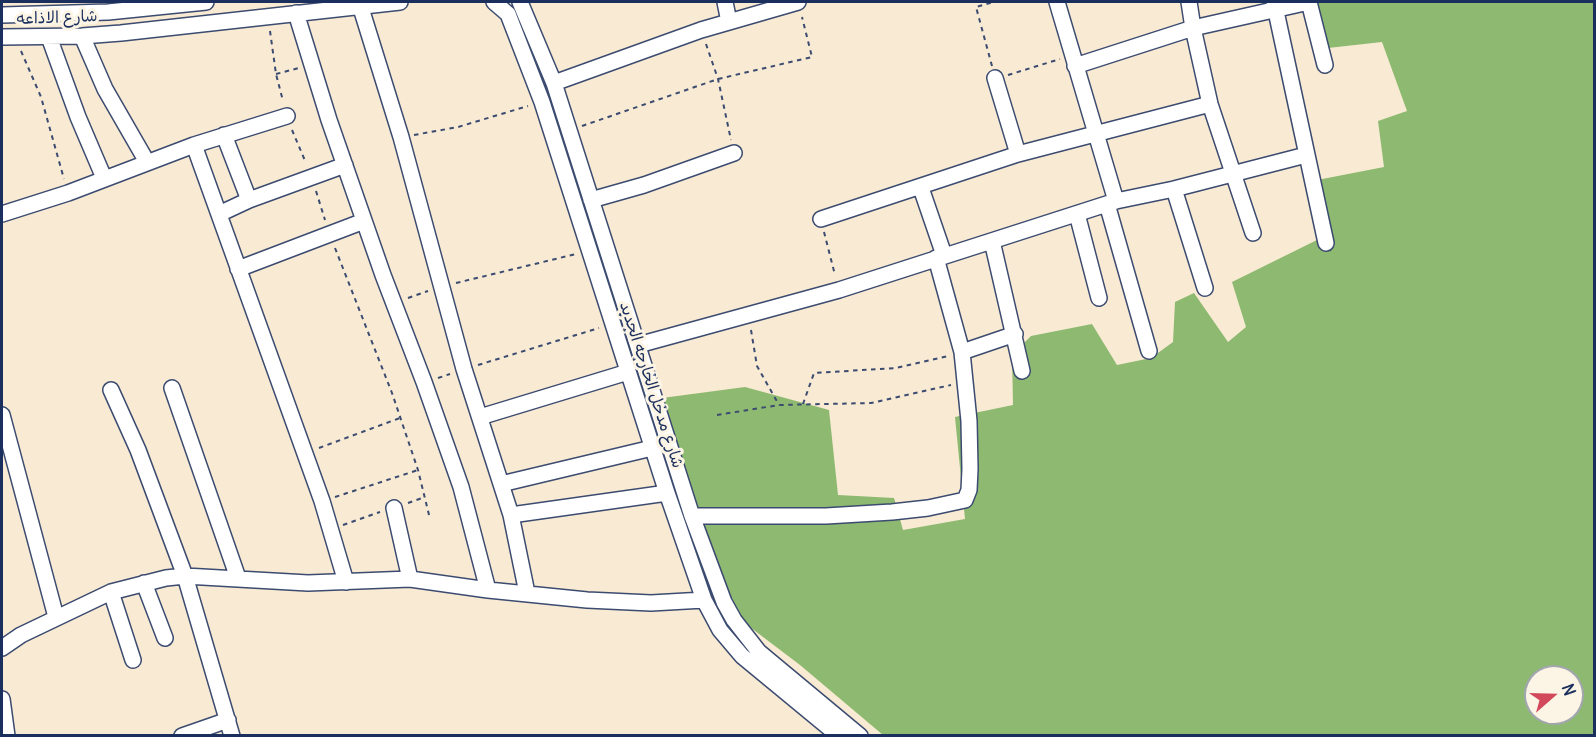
<!DOCTYPE html>
<html>
<head>
<meta charset="utf-8">
<style>
  body { margin:0 }
  #map { position:relative; width:1596px; height:737px; overflow:hidden; background:#f8ead3; font-family:Delius,sans-serif }
  canvas { display:block }
  .frame { position:absolute; inset:0; border:3px solid #1b2f5e; pointer-events:none }
  .north { position:absolute; left:1524px; top:665px; width:60px; height:60px; box-sizing:border-box; background:#fcf5e5; border:2px solid #a2a6af; border-radius:50%; rotate:70deg; font-size:16px; font-weight:700; line-height:24px; text-align:center; color:#1b2f5e }
  .north::after { content:''; display:block; margin:auto; width:21px; height:27px; background:#d1495b; clip-path:polygon(50% 0,100% 100%,50% 72%,0 100%) }
</style>
</head>
<body>
<div id="map">
<canvas width="1596" height="737"></canvas>
<div class="frame"></div>
<div class="north">N</div>
</div>
<script>
const ctx = document.querySelector('canvas').getContext('2d');
ctx.lineJoin = 'round';
function paint(path, color) {
  ctx.fillStyle = color;
  ctx.fill(path, 'evenodd');
}
function toPath(rows) {
  const path = new Path2D();
  for (const r of rows) {
    path.moveTo(r[0], r[1]);
    for (let i = 2; i < r.length; i += 2) path.lineTo(r[i], r[i + 1]);
  }
  return path;
}
function stroke(path, color, width, dash) {
  ctx.strokeStyle = color;
  ctx.lineWidth = width;
  ctx.lineCap = dash ? 'butt' : 'round';
  ctx.setLineDash(dash || []);
  ctx.stroke(path);
}
function write(font, color, halo, rows, align = 'center') {
  ctx.font = font + ' Delius,"Playpen Sans Arabic",sans-serif';
  ctx.lineWidth = 6;
  ctx.setLineDash([]);
  ctx.textBaseline = 'middle';
  ctx.strokeStyle = halo;
  ctx.fillStyle = color;
  for (const [text, x, y, turn = 0] of rows) {
    ctx.save();
    ctx.translate(x, y);
    ctx.rotate((+turn || 0) * Math.PI / 180);
    ctx.textAlign = isNaN(turn) ? turn : align;
    if (halo) ctx.strokeText(text, 0, 0);
    ctx.fillText(text, 0, 0);
    ctx.restore();
  }
}
paint(toPath([
  [1308,2,1594,2,1594,735,883,735,800,665,742,621,713,585,647,400,745,387,829,410,838,495,894,498,903,530,965,519,955,417,1013,405,1012,355,1031,336,1092,324,1117,365,1151,358,1173,342,1175,302,1194,293,1228,342,1246,327,1232,282,1319,239,1307,182,1384,167,1378,121,1407,111,1382,42,1319,49],
  [1536,677,1572,677,1572,713,1536,713]
]), '#8eb971');
const minor = toPath([
  [494,2,508,14,542,102,667,493,704,600,720,630,742,656,839,736],
  [520,2,554,83,692,516,724,602,734,620,759,652,860,736],
  [725,2,729,22],
  [1057,2,1116,201],
  [1189,2,1193,28,1210,104,1253,233],
  [1274,2,1326,243],
  [360,5,401,137,464,369,511,515,527,593],
  [296,13,329,120,383,275,424,382,461,487,488,590],
  [2,15,108,12,206,2],
  [82,36,105,89,147,162],
  [2,37,82,36,121,33,400,2],
  [49,37,78,117,104,178],
  [1075,66,1193,28,1309,2,1325,65],
  [995,78,1018,154],
  [554,83,701,30,798,2],
  [224,135,249,200],
  [194,145,322,501,346,582],
  [921,188,944,255],
  [1174,189,1205,288],
  [591,200,644,185,734,153],
  [1107,204,1149,351],
  [2,214,68,193,194,145,287,116],
  [219,214,249,200,345,165],
  [1077,214,1099,298],
  [821,219,1018,154,1210,104],
  [992,241,1022,371],
  [238,269,364,221],
  [638,345,839,290,1116,201,1174,189,1306,155],
  [962,352,1015,334],
  [172,388,238,578],
  [111,390,138,450,185,576,232,736],
  [2,415,56,617],
  [480,417,628,372],
  [501,484,652,448],
  [394,508,410,579],
  [511,515,667,493],
  [692,516,826,516,892,512,928,508,965,500,969,490,970,469,969,421,962,352,936,258],
  [144,583,165,638],
  [111,592,133,660],
  [2,648,21,635,111,592,166,578,185,576,308,583,410,579,488,590,587,600,651,603,704,600],
  [2,699,7,736],
  [182,736,228,720]
]);
stroke(minor, '#3c4b70', 18);
stroke(toPath([
  [270,31,276,74,283,101],
  [706,44,718,79,731,140],
  [21,51,41,97,64,179],
  [992,66,976,7,994,2],
  [276,74,299,68],
  [1008,75,1060,59],
  [582,126,718,79,812,57,802,17],
  [292,130,306,163],
  [414,135,458,127,528,106],
  [316,191,325,220],
  [824,232,835,275],
  [335,248,392,393,418,470,430,519],
  [456,283,576,254],
  [408,298,428,291],
  [751,330,757,366,779,405],
  [478,365,599,328],
  [438,378,450,374],
  [803,404,814,373,896,368,948,356],
  [717,415,779,405,871,403,951,385],
  [319,448,400,418],
  [335,497,418,470],
  [408,503,425,497],
  [343,525,380,512]
]), '#3c4b70', 2, [4.5, 4.5]);
stroke(minor, '#fff', 15);
write('16px', '#1b2f5e', '#fcf5e5', [
  ["شارع الاذاعه",57,18,-2],
  ["شارع مدخل الخارجه الجديد",651,385,72]
]);
</script>
</body>
</html>
